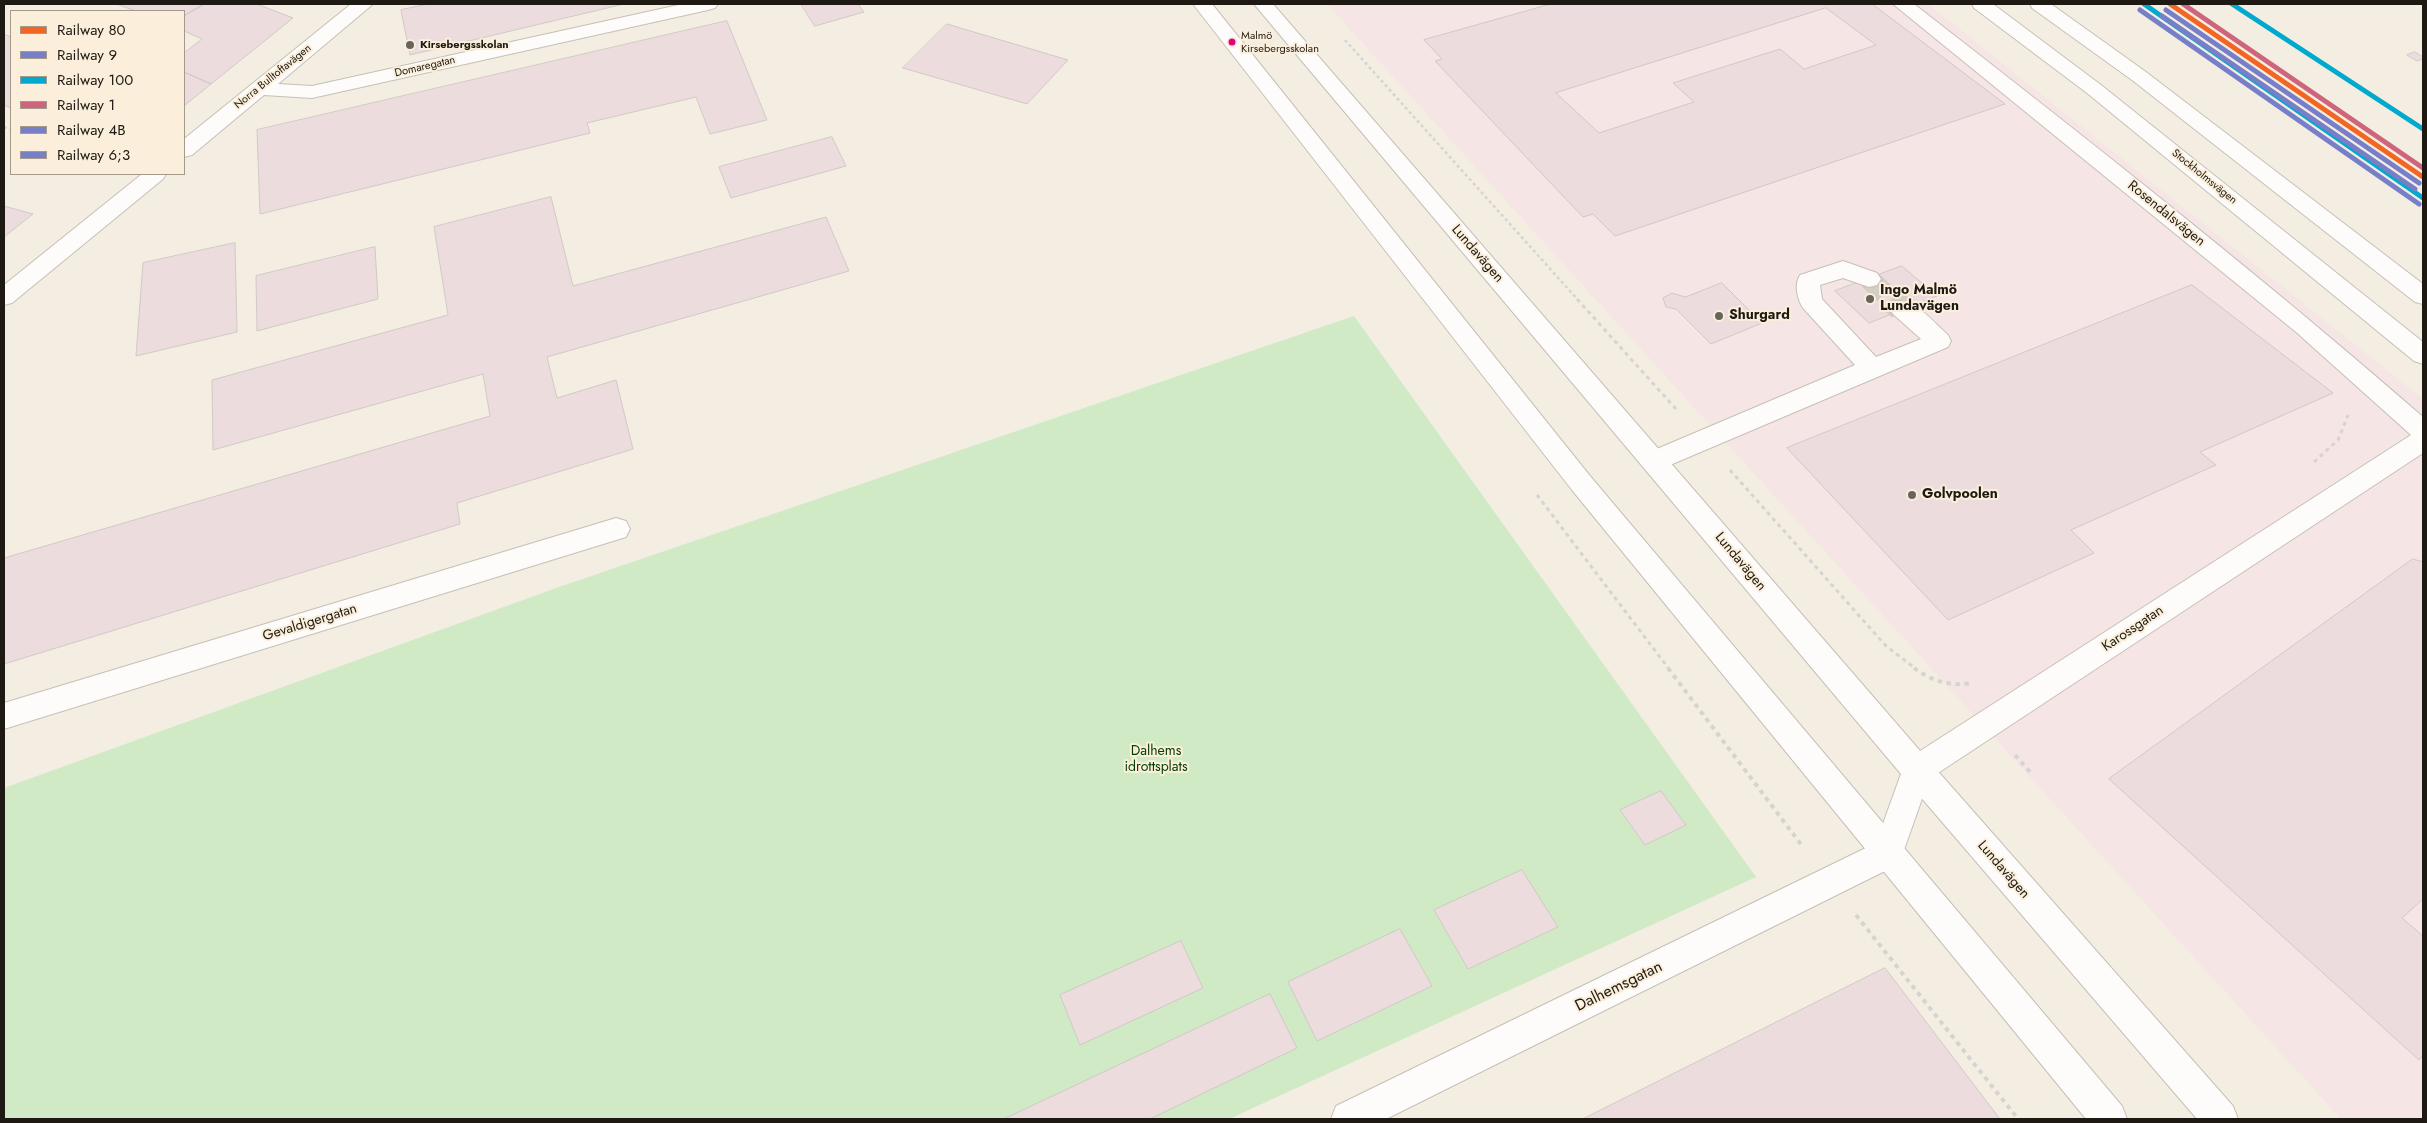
<!DOCTYPE html>
<meta charset="utf-8">
<style>
body{margin:0}
#map{position:relative;width:2427px;height:1123px;overflow:hidden;background:#f4ede2;font-family:Jost,sans-serif}
canvas{display:block}
.frame{position:absolute;inset:0;border:5px solid #1e1a13;pointer-events:none}
.legend{position:absolute;left:10px;top:10px;width:175px;height:165px;box-sizing:border-box;background:#fbefdb;border:1px solid #a39a8b;margin:0;padding:6px 9px;list-style:none;font-size:15px;color:#1e1a13}
.legend li{display:flex;align-items:center;gap:10px;height:25px}
.legend b{width:25px;border:1px solid #a39a8b}
</style>
<div id="map">
<canvas width="2427" height="1123"></canvas>
<div class="frame"></div>
<ul class="legend">
<li><b style="height:6px;background:#f26522"></b>Railway 80</li>
<li><b style="height:6px;background:#767fc8"></b>Railway 9</li>
<li><b style="height:6px;background:#00a9ce"></b>Railway 100</li>
<li><b style="height:6px;background:#cf657c"></b>Railway 1</li>
<li><b style="height:6px;background:#767fc8"></b>Railway 4B</li>
<li><b style="height:6px;background:#767fc8"></b>Railway 6;3</li>
</ul>
</div>
<script>
const ctx = document.querySelector('canvas').getContext('2d');
ctx.lineJoin = 'round';
function fillPath(path, color) { ctx.fillStyle = color; ctx.fill(path, 'evenodd'); }
function strokePath(path, color, width, dash) { ctx.strokeStyle = color; ctx.lineWidth = width; ctx.lineCap = dash ? 'butt' : 'round'; ctx.setLineDash(dash || []); ctx.stroke(path); }
function write(font, color, halo, rows, align = 'center') {
  ctx.font = font + ' Jost,sans-serif'; ctx.lineWidth = 4; ctx.setLineDash([]); ctx.textBaseline = 'middle'; ctx.strokeStyle = halo; ctx.fillStyle = color; for (const [text, x, y, turn = 0] of rows) {
    ctx.save(); ctx.translate(x, y); ctx.rotate((+turn || 0) * Math.PI / 180); ctx.textAlign = isNaN(turn) ? turn : align; if (halo) ctx.strokeText(text, 0, 0); ctx.fillText(text, 0, 0); ctx.restore();
  }
}
fillPath(new Path2D(`
 M1327,4h601l495,395v720h-82z`), '#f6e5e5');
fillPath(new Path2D(`
 M1354,316l402,561 -527,242h-1225v-331l555,-201z`), '#d0eac5');
const building = new Path2D(`
 M117,4h87l-20,12v-5h-48z
 M204,4h53l36,14 -82,66 -27,-12v-19l18,-14 -18,-8v-15z
 M429,4h195l-214,51 -9,-45z
 M801,4h57l6,8 -49,14z
 M1551,4h321l133,100 -390,132 -22,-22 -10,3 -148,-156 7,-2 -18,-19zM1826,8l50,37 -72,24 -24,-20 -107,34 21,19 -95,31 -43,-40z
 M727,21l40,99 -57,14 -14,-37 -109,26 3,10 -330,81 -3,-84z
 M947,24l121,36 -41,44 -124,-36z
 M4,34l7,3v71l-7,-3z
 M2415,52l8,5v2l-6,2 -10,-6z
 M184,72l27,12 -27,22z
 M832,137l14,29 -115,32 -12,-31z
 M551,197l22,89 253,-69 23,54 -302,86 10,41 59,-18 17,69 -176,54 3,21 -456,140v-106l486,-142 -7,-42 -270,76 -1,-70 236,-65 -14,-88z
 M4,206l29,8 -29,23z
 M235,243l2,89 -101,24 7,-93z
 M375,247l3,52 -121,32 -1,-55z
 M1902,266l35,30 -68,27 -34,-32z
 M1722,283l40,40 -51,21 -35,-35 -10,-2 -3,-9 9,-5 13,4z
 M2192,285l141,108 -133,59 16,13 -145,65 23,23 -146,67 -161,-172z
 M2413,559l10,3v337l-21,19 21,18v119l-4,5 -310,-281z
 M1661,791l25,34 -41,20 -25,-35z
 M1522,870l36,57 -90,42 -34,-59z
 M1400,929l32,57 -115,55 -29,-59z
 M1181,941l22,47 -123,57 -20,-50z
 M1885,968l115,151h-417z
 M1270,994l27,54 -147,71h-146z`);
fillPath(building, '#eddcde');
strokePath(building, '#d0c9c5', 1);
strokePath(new Path2D(`
 M1869,279l23,21`), '#d4cdc3', 21, [21, 11]);
strokePath(new Path2D(`
 M1891,299l10,9`), '#d4cdc3', 26, [26, 13]);
const minor = new Path2D(`
 M351,4h22l-95,80 34,2 371,-82h35l-3,4 -7,2 -396,88 -48,-3 -72,60 -8,2v-18z
 M1893,4h21c172,134 344,269 509,413v36l-494,326 -30,85 -513,255h-55l5,-13 540,-263 30,-83 505,-325 -115,-103z
 M142,174h24l-3,5 -151,124 -8,2v-20z
 M1843,261l34,12 4,6 -4,6 -8,2 -26,-9 -23,7 2,14 54,58 45,-18 -28,-25 -4,-6 4,-6c20,-6 40,20 55,33l3,6 -3,6 -285,121 -9,3 -9,-3 -4,-7 4,-7 210,-89 -52,-57c-6,-9 -9,-24 -3,-33z
 M616,518l10,3 4,8 -4,8 -622,192v-26z`);
const major = new Path2D(`
 M1193,4h19l378,472 532,630 5,13h-41l-514,-629z
 M1254,4h19l655,756 305,346 5,13h-41l-291,-339z`);
const highway = new Path2D(`
 M1972,4h21l108,81 322,257v22l-9,-3 -327,-268 -113,-85z
 M2030,4h21l95,68 277,212v20l-8,-2 -283,-222 -100,-72z`);
strokePath(minor, '#c5c0b7', 2);
strokePath(major, '#c5c0b7', 2);
strokePath(highway, '#c5c0b7', 2);
strokePath(new Path2D(`
 M1345,40l233,260
 M4,127l7,3`), '#d6d4d1', 2.5, [3, 3]);
strokePath(new Path2D(`
 M1577,299l99,110
 M2314,462l24,-22 10,-25
 M1730,470l156,176 30,23
 M1537,495l132,174`), '#d6d4d1', 3, [4, 4]);
strokePath(new Path2D(`
 M1668,668l135,179
 M1914,668c16,12 37,19 56,15
 M2015,755l15,17
 M1856,915l162,204`), '#d6d4d1', 4, [4.5, 4.5]);
fillPath(minor, '#fdfcfb');
fillPath(major, '#fdfcfb');
fillPath(highway, '#fdfcfb');
strokePath(new Path2D(`
 M2170,4l253,173`), '#f26522', 5);
strokePath(new Path2D(`
 M2140,10l279,194`), '#767fc8', 5);
strokePath(new Path2D(`
 M2144,4l279,194
 M2232,4l191,125`), '#00a9ce', 5);
strokePath(new Path2D(`
 M2183,4l240,164`), '#cf657c', 5);
strokePath(new Path2D(`
 M2162,16l253,173`), '#767fc8', 5);
strokePath(new Path2D(`
 M2166,10l253,173`), '#767fc8', 5);
for (const [x, y, r, color] of [
 [1232,42,4.5,"#e5007d"],
 [410,45,5,"#69645b"],
 [1870,299,5,"#69645b"],
 [1719,316,5,"#69645b"],
 [1912,495,5,"#69645b"]
]) { const dot = new Path2D(); dot.arc(x, y, r, 0, 2 * Math.PI); ctx.fillStyle = color; ctx.fill(dot); strokePath(dot, '#fbefdb', 2); }
write('11px', '#1e1a13', '#fbefdb', [
 ["Malmö",1241,36],
 ["Kirsebergsskolan",1241,49]
], 'left');
write('bold 11px', '#1e1a13', '#fbefdb', [
 ["Kirsebergsskolan",420,45]
], 'left');
write('11px', '#1e1a13', '#fbefdb', [
 ["Domaregatan",425,67,-13],
 ["Norra Bulltoftavägen",273,77,-39],
 ["Stockholmsvägen",2204,177,39]
]);
write('14px', '#1e1a13', '#fbefdb', [
 ["Rosendalsvägen",2166,214,39],
 ["Lundavägen",1477,254,49],
 ["Lundavägen",1740,562,50],
 ["Gevaldigergatan",310,623,-17],
 ["Karossgatan",2133,629,-34],
 ["Lundavägen",2003,870,49]
]);
write('bold 14px', '#1e1a13', '#fbefdb', [
 ["Ingo Malmö",1880,291],
 ["Lundavägen",1880,307],
 ["Shurgard",1729,316],
 ["Golvpoolen",1922,495]
], 'left');
write('14px', '#004100', '#fbefdb', [
 ["Dalhems",1156,752],
 ["idrottsplats",1156,768]
]);
write('16px', '#1e1a13', '#fbefdb', [
 ["Dalhemsgatan",1619,987,-26]
]);
</script>
